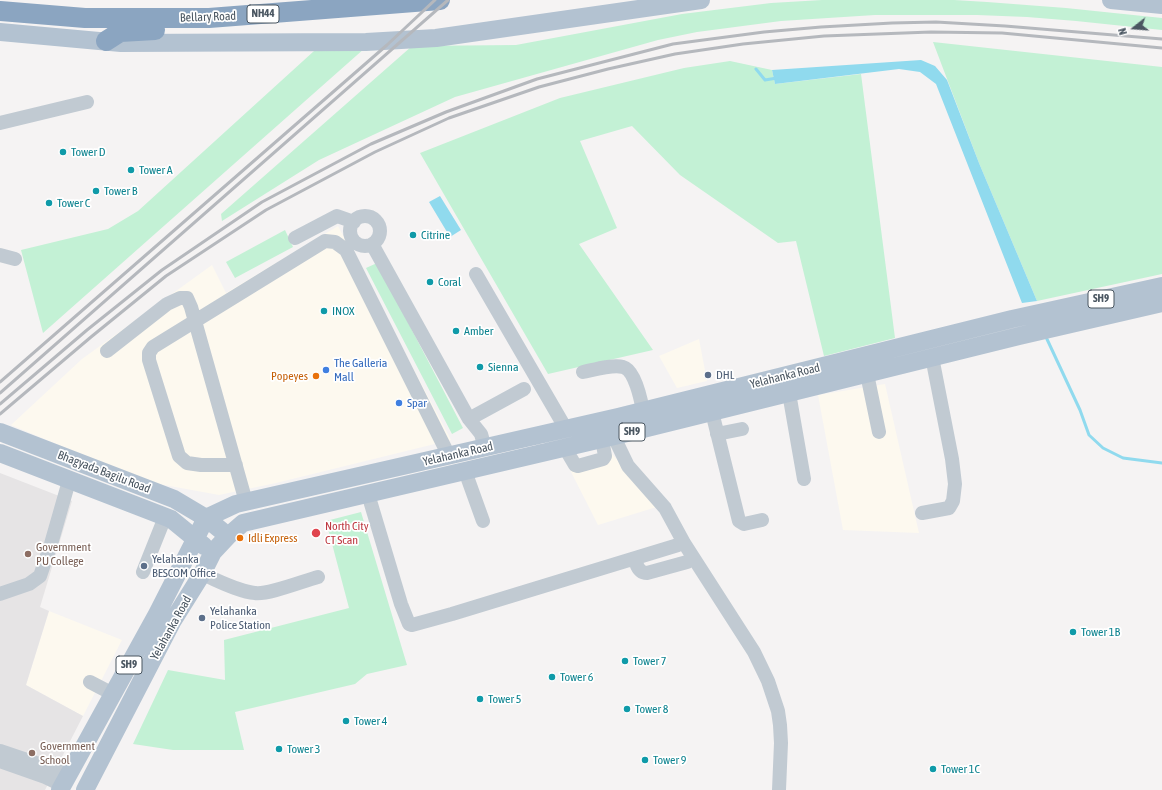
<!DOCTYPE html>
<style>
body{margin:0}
#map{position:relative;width:1162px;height:790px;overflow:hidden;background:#f5f3f3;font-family:"Asap Condensed",sans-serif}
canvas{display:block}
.north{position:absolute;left:1114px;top:8px;width:40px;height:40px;-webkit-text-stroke:3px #fff;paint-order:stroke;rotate:253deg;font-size:11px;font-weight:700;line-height:16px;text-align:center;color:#4a5661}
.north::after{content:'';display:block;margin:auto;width:14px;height:18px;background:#4a5661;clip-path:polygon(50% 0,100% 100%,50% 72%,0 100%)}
</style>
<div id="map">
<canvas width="1162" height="790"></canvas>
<div class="north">N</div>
</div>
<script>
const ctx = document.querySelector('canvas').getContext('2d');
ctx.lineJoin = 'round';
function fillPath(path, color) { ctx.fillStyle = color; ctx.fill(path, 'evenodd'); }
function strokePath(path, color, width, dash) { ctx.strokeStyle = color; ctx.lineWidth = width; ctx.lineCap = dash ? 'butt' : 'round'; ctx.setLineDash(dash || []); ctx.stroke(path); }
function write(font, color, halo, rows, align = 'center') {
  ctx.font = font + ' "Asap Condensed",sans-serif'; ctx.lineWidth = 3.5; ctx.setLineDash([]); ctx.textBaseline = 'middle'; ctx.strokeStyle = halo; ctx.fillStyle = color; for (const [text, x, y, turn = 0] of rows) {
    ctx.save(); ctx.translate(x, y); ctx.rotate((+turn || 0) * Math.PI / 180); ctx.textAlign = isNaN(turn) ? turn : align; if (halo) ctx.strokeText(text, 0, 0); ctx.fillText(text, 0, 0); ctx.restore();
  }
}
fillPath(new Path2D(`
 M338,226l113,214 -175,43 -57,12 -71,-13 -137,-57 71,-66 130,-94 14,28z
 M699,339l8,42 -30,7 -18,-32z
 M885,384l34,149 -76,-3 -25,-135z
 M610,452l50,54 -62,19 -32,-63z
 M49,611l73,29 -39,76 -57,-31z`), '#fdf9ef');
fillPath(new Path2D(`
 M0,473l72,28 -32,106 9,4 -23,74 57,31 -38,74h-45z`), '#e6e4e5');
fillPath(new Path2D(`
 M822,0h132l33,2 79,6 96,10v12l-86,-9 -49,-4 -50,-2h-102l-94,6 -84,11 -39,8 -203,57 -136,63 -97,61 -1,-7 191,-168 104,-1 166,-31 89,-11z
 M933,42l229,25v207l-125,27 -58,-138z
 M365,48l-322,285 -22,-83 87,-21 30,-18 176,-160z
 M730,61l42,9 3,14 86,-10 34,264 -71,18 -28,-115 -18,2 -98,-68 -48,-49 -52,15 37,87 -38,16 74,106 -105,24 -128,-221 140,-55 124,-30z
 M285,230l8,17 -58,31 -9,-16z
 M377,263l86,165 -11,6 -86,-166z
 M361,512l46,153 -40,9 -12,10 -120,28 9,38h-71l-40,-6 35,-74 57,10 -1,-40 125,-32 -23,-87z`), '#c3f1d5');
fillPath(new Path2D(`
 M921,60l14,6 12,14 32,83 58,138 -15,2 -86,-219 -16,-12 -21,-3 -124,15 -3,-14z
 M440,196l21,34 -11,7 -21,-35z`), '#90daee');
strokePath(new Path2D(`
 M756,69l9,11 12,-2
 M1046,337l34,73 9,25 14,13 20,10 39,5`), '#90daee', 3);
strokePath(new Path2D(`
 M0,123l87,-21
 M350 231a15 15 0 1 1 30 0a15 15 0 1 1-30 0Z
 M295,238l42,-22 17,6
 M372,244l97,175 12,15 4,14
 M0,255l15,4
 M476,274l90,155
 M107,351l60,-47 13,-6h7l4,9 55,195
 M583,372c10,-2 30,-8 40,-5 12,3 18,33 20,44
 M867,374l12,58
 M789,393l15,86
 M712,412l27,109 5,3 18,-4
 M469,419l55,-30
 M717,434l25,-5
 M614,437l14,29 37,42 19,35 70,109 14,29 10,30 2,14 1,18 -2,47
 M565,448l10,17 3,1 25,-7 2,-3 -3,-17
 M236,465h-35l-14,-2 -8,-7 -30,-96v-7l4,-6 172,-106 10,1 11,8 103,206
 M465,471l18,50
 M368,494l33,110 8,20 3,1 40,-11 226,-69
 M922,513l27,-5 4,-7 2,-17 -3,-25 -20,-102
 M639,557l-3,6c2,6 5,10 11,10l40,-11
 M143,572l22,-55
 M202,574c15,6 37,18 53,19 13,2 48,-12 63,-16
 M0,594l29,-10 11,-8 11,-32 18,-63
 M90,682l23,12
 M0,751l68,23
 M0,761l45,16 17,8`), '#c1cad2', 14);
strokePath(new Path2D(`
 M1111,0l51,5
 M0,32l121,11 245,-1 70,-4 265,-38
 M0,432l174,67 32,19 22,18
 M0,453l171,66 33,27
 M60,790l97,-176 49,-96 30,-14 382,-87 394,-98 150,-33
 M85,790l87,-168 30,-48 11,-22 15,-16 15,-13 380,-89 396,-98 143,-33`), '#b3c2d1', 18);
strokePath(new Path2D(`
 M0,11l85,7h124l231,-18
 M106,41l14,-9 35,-2`), '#8ba5c1', 20);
strokePath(new Path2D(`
 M0,382l387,-337 48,-45
 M0,393l448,-393
 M0,404l87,-74 75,-60 100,-68 109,-58 75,-32 91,-33 136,-35 91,-12 57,-5 71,-4 44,-1 69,4 157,13
 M0,414l91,-77 75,-61 100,-66 109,-58 74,-34 90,-31 69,-18 67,-15 68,-10 81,-8 107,-4 71,1 160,15`), '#b5b8bd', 3);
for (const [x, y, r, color] of [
 [63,152,4,"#0f9aa8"],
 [131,170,4,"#0f9aa8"],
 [96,191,4,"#0f9aa8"],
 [49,203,4,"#0f9aa8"],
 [413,235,4,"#0f9aa8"],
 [430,282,4,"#0f9aa8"],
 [324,311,4,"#0f9aa8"],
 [456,331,4,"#0f9aa8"],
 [480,367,4,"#0f9aa8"],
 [326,370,4,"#3f7fe0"],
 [708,375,4,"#5c6f8a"],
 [316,376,4,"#e8710a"],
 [399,403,4,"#3f7fe0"],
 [316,533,5,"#e0444e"],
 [240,538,4,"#e8710a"],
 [28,554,4,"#8d6e63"],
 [144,566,4,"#5c6f8a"],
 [202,618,4,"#5c6f8a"],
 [1073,632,4,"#0f9aa8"],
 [625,661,4,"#0f9aa8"],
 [552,677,4,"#0f9aa8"],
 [480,699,4,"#0f9aa8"],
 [627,709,4,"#0f9aa8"],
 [346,721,4,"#0f9aa8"],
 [279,749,4,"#0f9aa8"],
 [32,753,4,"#8d6e63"],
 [645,760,4,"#0f9aa8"],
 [933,769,4,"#0f9aa8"]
]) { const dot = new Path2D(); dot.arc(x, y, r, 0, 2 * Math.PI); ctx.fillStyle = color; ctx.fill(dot); strokePath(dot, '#fff', 1.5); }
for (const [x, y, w] of [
 [263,14,32],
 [1101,299,26],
 [632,432,26],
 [129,665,26]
]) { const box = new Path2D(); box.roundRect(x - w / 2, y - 9, w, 18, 3); ctx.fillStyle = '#fff'; ctx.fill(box); strokePath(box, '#4a5661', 1); }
write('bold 11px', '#4a5661', null, [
 ["NH44",263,14],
 ["SH9",1101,299],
 ["SH9",632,432],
 ["SH9",129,665]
]);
write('12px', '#4a5661', '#fff', [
 ["Bellary Road",208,17,-2],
 ["Yelahanka Road",785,376,-14],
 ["Yelahanka Road",458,454,-13],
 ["Bhagyada Bagilu Road",104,472,21],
 ["Yelahanka Road",171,628,-61]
]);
write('12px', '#0d838f', '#fff', [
 ["Tower D",71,152],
 ["Tower A",139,170],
 ["Tower B",104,191],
 ["Tower C",57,203],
 ["Citrine",421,235],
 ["Coral",438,282],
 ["INOX",332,311],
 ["Amber",464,331],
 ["Sienna",488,367],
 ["Tower 1B",1081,632],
 ["Tower 7",633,661],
 ["Tower 6",560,677],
 ["Tower 5",488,699],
 ["Tower 8",635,709],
 ["Tower 4",354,721],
 ["Tower 3",287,749],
 ["Tower 9",653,760],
 ["Tower 1C",941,769]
], 'left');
write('12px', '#366cbe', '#fff', [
 ["The Galleria",334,363],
 ["Mall",334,377],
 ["Spar",407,403]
], 'left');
write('12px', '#4e5e75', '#fff', [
 ["DHL",716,375],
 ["Yelahanka",152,559],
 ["BESCOM Office",152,573],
 ["Yelahanka",210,611],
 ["Police Station",210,625]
], 'left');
write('12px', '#c56008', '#fff', [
 ["Popeyes",308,376],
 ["Idli Express",248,538,"left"]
], 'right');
write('12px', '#be3a42', '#fff', [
 ["North City",325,526],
 ["CT Scan",325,540]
], 'left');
write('12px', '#785e54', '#fff', [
 ["Government",36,547],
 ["PU College",36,561],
 ["Government",40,746],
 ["School",40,760]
], 'left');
</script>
